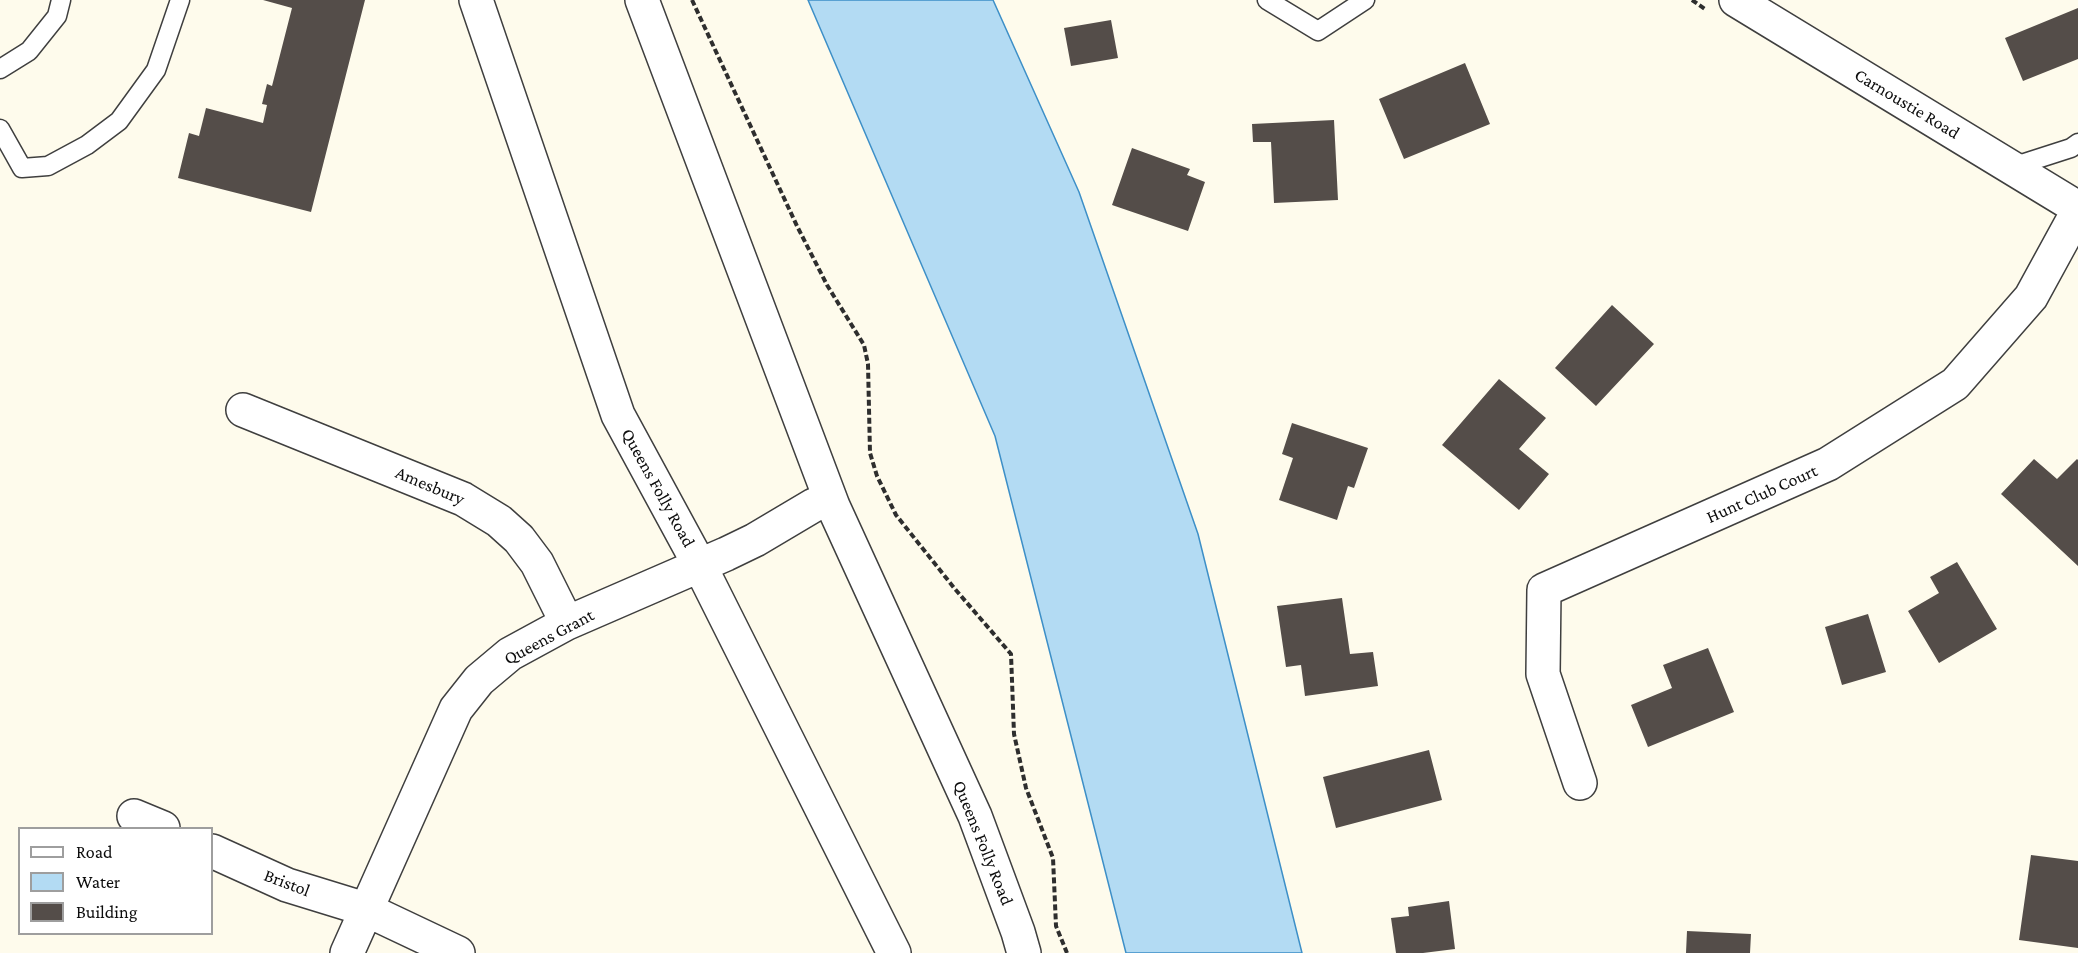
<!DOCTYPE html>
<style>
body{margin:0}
#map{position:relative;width:2078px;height:953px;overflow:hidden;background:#fefbec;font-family:"Crimson Pro",serif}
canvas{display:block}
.legend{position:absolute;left:18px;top:827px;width:195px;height:108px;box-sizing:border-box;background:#fff;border:2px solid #9e9e9e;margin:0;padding:8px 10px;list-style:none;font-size:18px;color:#0c0c0c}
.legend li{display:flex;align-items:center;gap:12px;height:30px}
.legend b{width:30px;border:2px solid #9e9e9e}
</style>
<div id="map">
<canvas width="2078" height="953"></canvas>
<ul class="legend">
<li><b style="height:8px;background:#fff"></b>Road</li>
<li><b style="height:16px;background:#b3dbf3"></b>Water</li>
<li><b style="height:16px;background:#544d49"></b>Building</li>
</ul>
</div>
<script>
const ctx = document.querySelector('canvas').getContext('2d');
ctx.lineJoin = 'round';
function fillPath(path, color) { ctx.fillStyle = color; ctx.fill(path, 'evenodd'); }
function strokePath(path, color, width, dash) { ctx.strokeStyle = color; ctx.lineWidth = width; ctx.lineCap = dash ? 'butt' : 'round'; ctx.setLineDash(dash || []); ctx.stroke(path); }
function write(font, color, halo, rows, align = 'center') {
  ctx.font = font + ' "Crimson Pro",serif'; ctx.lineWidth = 6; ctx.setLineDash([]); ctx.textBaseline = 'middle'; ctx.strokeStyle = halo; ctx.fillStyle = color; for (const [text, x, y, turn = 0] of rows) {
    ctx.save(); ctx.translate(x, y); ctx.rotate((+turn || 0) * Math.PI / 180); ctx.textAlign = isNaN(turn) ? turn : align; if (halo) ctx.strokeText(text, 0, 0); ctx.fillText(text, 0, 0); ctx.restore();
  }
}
const water = new Path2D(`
 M808,0h185l86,192 119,342 104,419h-176l-131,-517z`);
fillPath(water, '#b3dbf3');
strokePath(water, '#3d8fc7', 1.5);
fillPath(new Path2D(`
 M263,0h102l-54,212 -133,-34 11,-45 10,3 7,-28 57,15 4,-18 -5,-1 5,-20 5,2 20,-78z
 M2078,8v51l-55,22 -18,-43z
 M1111,20l7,38 -47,8 -7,-38z
 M1465,63l25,61 -86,35 -25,-60z
 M1334,120l4,80 -64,3 -3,-61h-18l-1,-18z
 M1132,148l58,21 -3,6 18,7 -17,49 -76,-26z
 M1612,305l42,39 -58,62 -41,-38z
 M1499,379l47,39 -27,31 30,25 -30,36 -77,-65z
 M1292,423l76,25 -14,40 -6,-2 -11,34 -58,-20 14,-42 -11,-4z
 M2034,459l23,20 20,-20 1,1v106l-77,-72z
 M1957,562l40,67 -58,34 -31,-52 31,-18 -9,-16z
 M1342,598l8,56 23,-2 5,34 -73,10 -4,-31 -15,2 -9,-61z
 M1868,614l18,58 -44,13 -17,-58z
 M1708,648l26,64 -86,35 -17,-42 41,-17 -9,-23z
 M1429,750l13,50 -106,28 -13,-51z
 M2031,855l47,6v87l-59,-8z
 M1449,901l6,48 -32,4h-27l-5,-35 18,-2 -1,-9z
 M1687,931l64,3 -1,19h-64z`), '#544d49');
const lane = new Path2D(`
 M1267,0l51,31 47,-31
 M0,69l29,-18 28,-35 4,-16
 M0,129l22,39 26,-2 39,-21 32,-24 37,-51 24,-70
 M2012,167l59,-19 7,-5`);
const street = new Path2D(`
 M476,0l142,415 82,151 194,387
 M642,0l191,506 142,310 43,116 6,21
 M1736,0l342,208
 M243,410l220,89 36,22 20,18 18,24 30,60
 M1580,783l-37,-109 1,-84 284,-126 127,-80 76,-87 47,-86
 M134,816l29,12
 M212,851l75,34 78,24 93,44
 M347,953l109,-244 23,-29 31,-26 57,-31 159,-69 29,-14 59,-35 16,-7`);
strokePath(lane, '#3f3f3f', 21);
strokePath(street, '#3f3f3f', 36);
strokePath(new Path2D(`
 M692,0l105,226 30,59 37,60 4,19 2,89 7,23 19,39 59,74 56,65 3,80 12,54 27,70 3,68 11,27
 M1692,0l13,9`), '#2e2e2e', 4, [6, 3]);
strokePath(lane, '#fff', 18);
strokePath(street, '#fff', 33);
write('18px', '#0c0c0c', '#fff', [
 ["Carnoustie Road",1907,104,31],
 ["Amesbury",430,486,23],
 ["Queens Folly Road",658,488,61],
 ["Hunt Club Court",1762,494,-24],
 ["Queens Grant",549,637,-28],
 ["Queens Folly Road",983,843,68],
 ["Bristol",287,883,21]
]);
</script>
